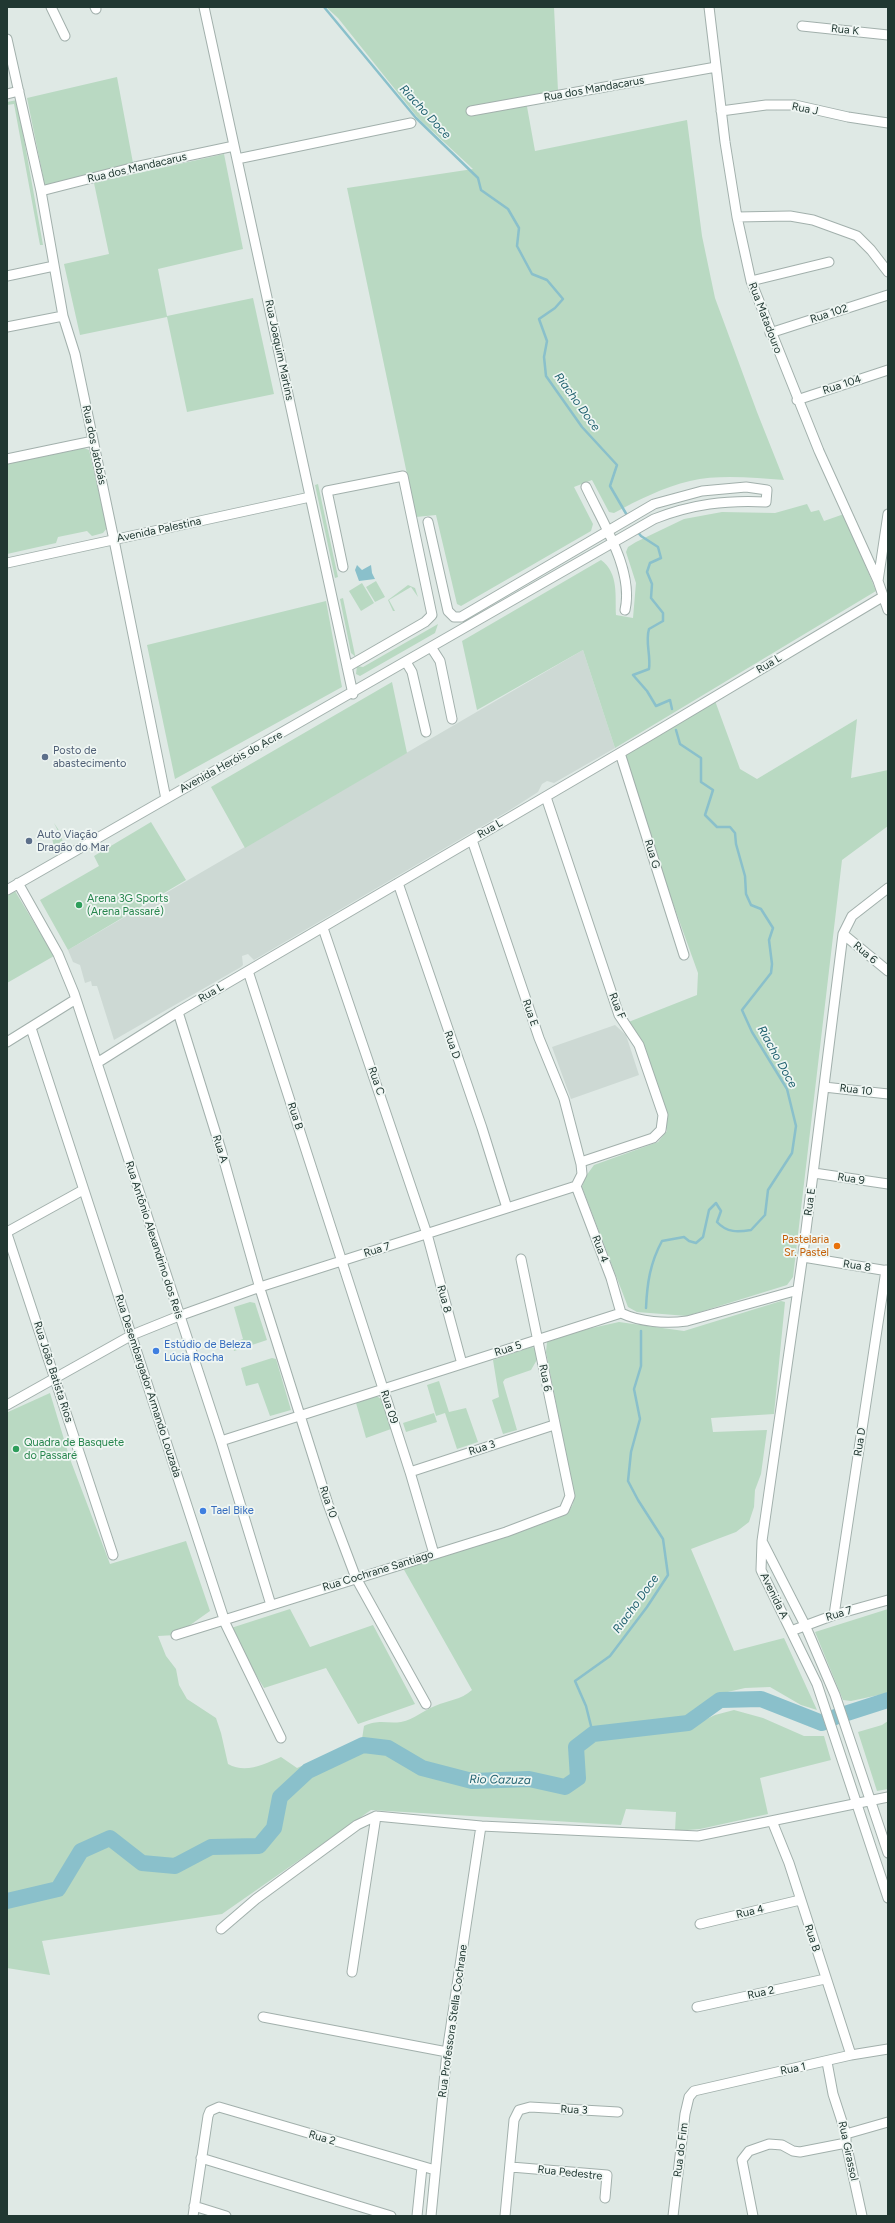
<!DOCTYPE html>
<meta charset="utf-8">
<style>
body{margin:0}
#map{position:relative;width:895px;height:2223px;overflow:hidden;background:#dfe9e5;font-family:Figtree,sans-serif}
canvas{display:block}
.frame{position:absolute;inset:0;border:8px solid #213832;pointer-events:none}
</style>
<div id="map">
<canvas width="895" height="2223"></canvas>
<div class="frame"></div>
</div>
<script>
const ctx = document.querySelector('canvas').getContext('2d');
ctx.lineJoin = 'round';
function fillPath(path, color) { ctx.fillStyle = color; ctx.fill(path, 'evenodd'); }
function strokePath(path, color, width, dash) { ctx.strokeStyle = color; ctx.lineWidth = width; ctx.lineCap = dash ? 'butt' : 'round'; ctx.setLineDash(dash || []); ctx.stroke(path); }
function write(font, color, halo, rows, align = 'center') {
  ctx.font = font + ' Figtree,sans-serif'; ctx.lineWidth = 3.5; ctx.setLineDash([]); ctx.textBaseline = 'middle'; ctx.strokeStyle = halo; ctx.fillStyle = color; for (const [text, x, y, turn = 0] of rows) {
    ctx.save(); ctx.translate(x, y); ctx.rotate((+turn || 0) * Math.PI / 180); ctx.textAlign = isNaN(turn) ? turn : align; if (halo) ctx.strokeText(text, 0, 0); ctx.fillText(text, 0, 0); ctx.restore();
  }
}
fillPath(new Path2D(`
 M583,650l32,98 -61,35 -7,-2 -5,3 -4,8 -28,18 -256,150 -6,-6 -6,2 1,9 -2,2 -127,73 -17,-54h-5l-1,-5 -6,2 -5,-18 -7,-3 -5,-12z
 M615,1025l11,10 13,40 -68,24 -19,-52z`), '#cdd9d4');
fillPath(new Path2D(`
 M326,7h228l4,84 -32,10 9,50 152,-31 15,116 13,62 42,114 27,68c-30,-2 -64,-6 -94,1 -26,6 -52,19 -76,32l-5,-1 -17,-32 -18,7 19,37 -2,7 -130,75 -4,-2 -21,-89 -20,2 -69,-329 126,-19 -55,-51 -80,-100z
 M117,77l16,86 -88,23 -18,-88z
 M17,100l26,145h-3l-26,-141 -7,1v-3z
 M224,154l19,95 -85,20 9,47 86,-18 21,96 -87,18 -20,-95 -87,18 -16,-71 45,-10 -15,-71z
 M84,448l5,2 18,78 -4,5 -11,3 -5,-5 -29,6 -2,6 -49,11v-90z
 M318,484l20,93 -3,1 -20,-93z
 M807,504l4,8 8,-2 5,11 20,-7 32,77 -261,157 -32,-98 -106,60 -15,-69 139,-81c18,13 14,36 15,55l17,3 3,-35 -10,-31 2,-5 8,-5 48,-23 38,-7 53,1z
 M376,581l9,16 -10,5 -9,-15z
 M362,583l12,20 -13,8 -12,-20z
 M408,585l7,3 3,9 -7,-10 -22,13 6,11h-2l-5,-11z
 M343,598l12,57 1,2 -5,-4 -11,-54z
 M326,601l16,86 -167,92 -28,-134z
 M438,624l-3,9 -75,43 -4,-2 1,-8 6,1z
 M392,682l15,71 -162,95 -34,-61z
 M714,698l26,71 17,10 100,-60 -6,59 37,-8v56l-46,34 -49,417 -6,8 -100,31 -50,-4 -9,-5 -46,-120 4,-11 8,-11 64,-23 9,-11 -28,-88 -13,-20 71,-28 1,-22 -78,-217z
 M151,822l35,58 -118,70 -28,-50 59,-34 -5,-10z
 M54,823l6,9 4,14 -9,5 -3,-13 7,-5z
 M15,891l39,65 -47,27v-87z
 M781,1301l4,1 -11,112 -63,4 2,14 54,-2 -6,44 -6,16 -1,17 -5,15 -13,10 -45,17 43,102 50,-13 33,72 -16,-5 -31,-18 -25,1 -26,6 -26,16 -1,16 23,-11 19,-5 29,8 41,18h20l7,24 -71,18 8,36 -68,15 -25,2 1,-19 -50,-3 -5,16 -250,-15 -149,104 -180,27 8,34 -43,-7 1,-556 42,-19 20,66 40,105 76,-23 24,70 -34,24 -18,1 8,20 10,13 3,16 8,14 29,19 5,15 7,31c18,10 36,0 53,-7l16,11 65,-29 2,-13c15,-7 23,-2 37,-4 14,-3 21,-11 34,-16 13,-6 26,-6 37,-16l-69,-122 106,-32 49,-18 9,-4 6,-10 1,-9 -28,-143 1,-10 36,-12 36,-8 65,9z
 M250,1302l5,1 12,37 -33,11 -2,-8 11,-4 -9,-32z
 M531,1347l5,1 2,10 -7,12 -26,9 -2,3 14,48 -14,4 -11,-34 7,-3 -6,-37z
 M272,1358l4,1 15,51 -21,6 -12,-33 -12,3 -5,-18z
 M439,1381l10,31 17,-4 12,34 -21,7 -12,-36 -9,3 -9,-31z
 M375,1396c12,2 13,23 16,33l-25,9 -10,-35z
 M434,1413l3,9 -31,10 -3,-9z
 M290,1609l20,38 63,-22 42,79 -57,20 -32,-56 -62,20 -36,-59z
 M888,1609v84l-37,8 -8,-1 -28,-68z
 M888,1721v68l-11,2 -19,-59 24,-7z`), '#b9d9c2');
fillPath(new Path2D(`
 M357,565l5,5 9,-5 1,8 3,6 -16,2 -4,-11z`), '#8ac0cb');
strokePath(new Path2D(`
 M324,7l92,111 62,60 3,12 27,19 11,19 -2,18 15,28 15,6 16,19 -8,9 -16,11 8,22 -3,16 2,19 36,51 35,38 -7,21 18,31
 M637,531l4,5 17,11 3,11 -11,5 -3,9 5,12 -1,14 12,15v8l-14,8c-4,13 2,26 0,40l-16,6 14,16 9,15 14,-6 2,9
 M646,1308c1,-24 4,-45 16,-67l22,-4 5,4 7,2 7,-6 6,-27 7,-7 5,8 -4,11c10,11 21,10 34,8l14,-15 3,-25 24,-37 4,-27 -9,-37 -35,-57 -10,-22 29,-37 1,-9 -3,-24 4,-12 -12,-19 -10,-4 -5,-11 -1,-18 -9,-32 -1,-11 -5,-6h-13l-12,-12 8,-25 -12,-8v-24l-21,-14 -4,-14
 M593,1734l-7,-28 -11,-25 35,-25 37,-49 21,-32 -5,-36 -25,-39 -10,-19 3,-29 9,-33 -6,-30 7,-23v-35`), '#8ac0cb', 2.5);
strokePath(new Path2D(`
 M7,1901l51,-12 23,-38 29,-13 32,25 33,3 36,-19 48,-1 15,-18 6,-31 28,-26 55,-26 25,3 34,20 50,13 57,-2 36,8 13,-9 -2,-31 17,-13 95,-11 32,-23 41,-1 61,24 13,-6 53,-17`), '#8ac0cb', 16);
const street = new Path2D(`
 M51,7l14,29
 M95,7l1,2
 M204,7l149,687
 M709,7l16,135 12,75 14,64 68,170 59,130 10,29
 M802,26l86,9
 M7,39l34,152 22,125 12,38 39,186 52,259
 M7,94l12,-3
 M471,111l245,-44
 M721,111l45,-6h29l53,12 40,6
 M237,159l174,-36
 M41,191l94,-24 99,-21
 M737,217l53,-1 23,4 44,16 14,14 17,22
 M7,276l47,-10
 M751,281l78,-19
 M7,327l56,-11
 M770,333l118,-38
 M797,400l91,-30
 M7,459l86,-18
 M586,487c17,36 48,84 39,123
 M7,563l303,-66
 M343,567l-16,-76 76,-15 29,139 -7,7 -78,45
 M878,581l10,-67
 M431,647l9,14 12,58
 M406,662l6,10 14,60
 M620,753l64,202
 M546,797l73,218 20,30 24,70 -2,15 -8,8 -72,24
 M472,840l67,198 25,61 17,65 1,10 -6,12
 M18,883l40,71 16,39 147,448 50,164
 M398,883l84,245 25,80
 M888,888l-36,28 -9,18 -40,320 -41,287 -1,29 56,114 71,214
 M7,890l647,-371c38,-15 72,-19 112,-17l1,-12 -21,-3 -44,4 -48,13 -193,113h-7l-6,-6 -20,-89
 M323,928l104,306 35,130
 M843,934l45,37
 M248,971l162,501 24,82
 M178,1012l43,138 40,142 67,212 28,74 70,126
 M31,1028l195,597 55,113
 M7,1042l69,-43
 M97,1063l81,-51 471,-276 235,-140
 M824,1087l64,7
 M814,1173l74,11
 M576,1186l35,92 10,35
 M7,1232l76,-42
 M7,1234l106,321
 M803,1257l85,14
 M7,1405l125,-70 47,-19 81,-29 316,-101
 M221,1441l400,-128c19,9 45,11 66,8l111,-31
 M410,1472l144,-47
 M762,1541l43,84 30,70 53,158
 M834,1615l52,-345
 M791,1631l43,-16 54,-15
 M176,1635l330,-103 58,-22 6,-14 -49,-237
 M772,1821l17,42 62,192
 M700,1924l100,-24
 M221,1929l35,-30 101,-74 19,-9 105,10 217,10 190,-39
 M352,1972l24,-156
 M697,2007l128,-28
 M263,2017l184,35
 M827,2062l6,32 13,40v9l16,73
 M846,2134l42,-12
 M201,2158l190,58
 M511,2167l96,8 -2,23
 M194,2206l32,10
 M193,2216l15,-100 2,-5 9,-4 216,63
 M417,2216l5,-49
 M431,2216l16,-164 34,-226
 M505,2216l9,-96 5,-10 11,-3 88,5
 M673,2216l12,-102 4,-17 5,-6 157,-36 37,-6
 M753,2216l-11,-56 7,-9 20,-7 13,1 11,6 7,1 46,-9`);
strokePath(street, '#a2b0ac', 11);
strokePath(street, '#fff', 9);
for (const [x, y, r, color] of [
 [45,757,4,"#5c6f8a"],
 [29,841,4,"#5c6f8a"],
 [79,905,4,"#2e9e5b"],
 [837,1246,4,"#e8710a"],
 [156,1351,4,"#3f7fe0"],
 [16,1449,4,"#2e9e5b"],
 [203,1511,4,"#3f7fe0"]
]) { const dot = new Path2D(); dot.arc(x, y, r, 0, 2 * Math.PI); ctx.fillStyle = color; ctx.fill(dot); strokePath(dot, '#eff6f3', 1.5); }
write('11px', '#213832', '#eff6f3', [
 ["Rua K",845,30,6],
 ["Rua dos Mandacarus",594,89,-10],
 ["Rua J",805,109,11],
 ["Rua dos Mandacarus",137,168,-13],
 ["Rua 102",829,314,-18],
 ["Rua Matadouro",765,318,69],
 ["Rua Joaquim Martins",279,350,78],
 ["Rua 104",842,385,-18],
 ["Rua dos Jatobás",94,445,78],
 ["Avenida Palestina",159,530,-12],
 ["Rua L",769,664,-31],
 ["Avenida Heróis do Acre",231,762,-29],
 ["Rua L",490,829,-30],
 ["Rua G",652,854,73],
 ["Rua 6",865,953,40],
 ["Rua L",211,993,-30],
 ["Rua F",617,1006,68],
 ["Rua E",530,1013,71],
 ["Rua D",452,1045,71],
 ["Rua C",376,1081,71],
 ["Rua 10",856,1090,7],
 ["Rua B",295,1116,72],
 ["Rua A",220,1149,73],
 ["Rua 9",851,1179,9],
 ["Rua E",810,1202,-82],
 ["Rua Antônio Alexandrino dos Reis",154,1240,72],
 ["Rua 4",600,1249,69],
 ["Rua 7",377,1250,-17],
 ["Rua 8",857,1266,9],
 ["Rua 8",444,1299,75],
 ["Rua 5",508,1349,-18],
 ["Rua João Batista Rios",53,1372,72],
 ["Rua 6",545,1378,79],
 ["Rua Desembargador Armando Louzada",148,1386,72],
 ["Rua 09",389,1407,72],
 ["Rua D",860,1442,-81],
 ["Rua 3",482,1448,-18],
 ["Rua 10",328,1502,71],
 ["Rua Cochrane Santiago",378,1571,-17],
 ["Avenida A",774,1596,64],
 ["Rua 7",839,1614,-17],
 ["Rua 4",750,1912,-13],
 ["Rua B",812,1938,72],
 ["Rua 2",761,1993,-12],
 ["Rua Professora Stella Cochrane",453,2021,-82],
 ["Rua 1",793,2069,-11],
 ["Rua 3",574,2110,3],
 ["Rua 2",322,2138,16],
 ["Rua do Fim",681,2150,-83],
 ["Rua Girassol",848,2151,78],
 ["Rua Pedestre",570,2173,6]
]);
write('11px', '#4e5e75', '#eff6f3', [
 ["Posto de",53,751],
 ["abastecimento",53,764],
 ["Auto Viação",37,835],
 ["Dragão do Mar",37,848]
], 'left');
write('11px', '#27864d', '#eff6f3', [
 ["Arena 3G Sports",87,899],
 ["(Arena Passaré)",87,912],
 ["Quadra de Basquete",24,1443],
 ["do Passaré",24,1456]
], 'left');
write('11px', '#c56008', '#eff6f3', [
 ["Pastelaria",829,1240],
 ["Sr. Pastel",829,1253]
], 'right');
write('11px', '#366cbe', '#eff6f3', [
 ["Estúdio de Beleza",164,1345],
 ["Lúcia Rocha",164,1358],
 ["Tael Bike",211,1511]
], 'left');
write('italic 12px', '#20616f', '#eff6f3', [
 ["Riacho Doce",425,112,47],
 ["Riacho Doce",577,402,54],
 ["Riacho Doce",777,1057,61],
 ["Riacho Doce",636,1604,-54],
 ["Rio Cazuza",500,1780,1]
]);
</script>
